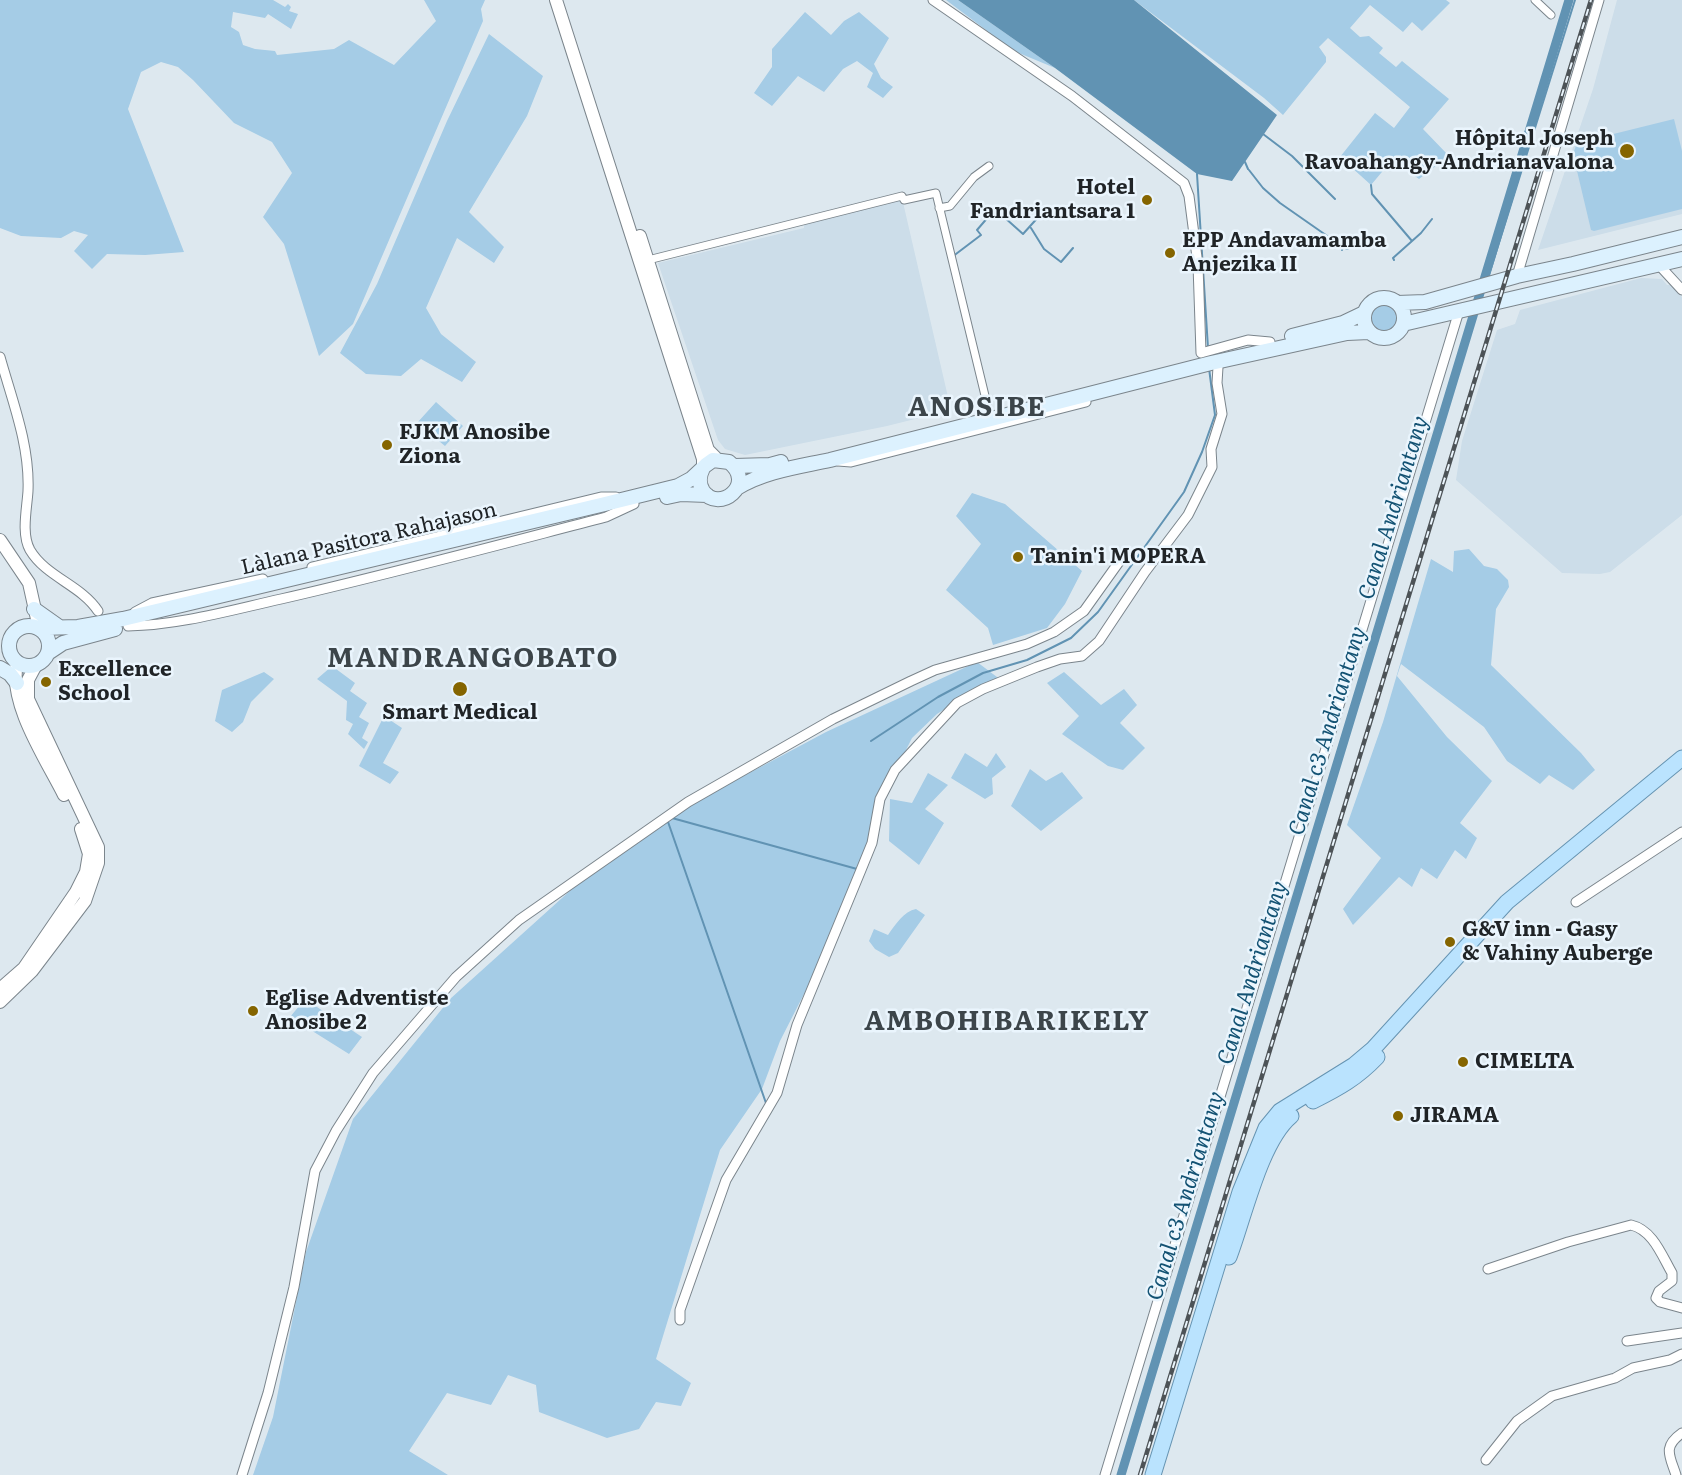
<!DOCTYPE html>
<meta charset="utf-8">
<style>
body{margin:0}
canvas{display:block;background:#dde8ef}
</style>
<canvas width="1682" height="1475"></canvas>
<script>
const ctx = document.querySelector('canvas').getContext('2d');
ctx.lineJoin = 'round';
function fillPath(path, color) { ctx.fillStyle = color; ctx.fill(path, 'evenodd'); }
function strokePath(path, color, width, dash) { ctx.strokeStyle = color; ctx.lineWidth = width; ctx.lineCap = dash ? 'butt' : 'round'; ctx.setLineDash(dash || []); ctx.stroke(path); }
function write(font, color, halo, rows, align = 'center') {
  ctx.font = font + ' Literata,serif'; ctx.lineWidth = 5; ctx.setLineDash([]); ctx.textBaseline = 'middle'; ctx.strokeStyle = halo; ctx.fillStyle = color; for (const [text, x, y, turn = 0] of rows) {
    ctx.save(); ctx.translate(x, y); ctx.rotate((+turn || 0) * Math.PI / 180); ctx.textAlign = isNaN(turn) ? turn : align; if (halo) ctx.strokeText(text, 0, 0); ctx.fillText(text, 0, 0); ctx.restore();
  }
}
fillPath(new Path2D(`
 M1617,0h65v214l-144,36 55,-161z
 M902,198l49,212 -64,16 -142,29 -20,-6 -7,-9 -60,-177 146,-35v-7z
 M1641,278l21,1 5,6h4l11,12v218l-72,57 -10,2 -38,-1 -106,-93 6,-39 35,-111 18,-6 5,-14z`), '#ccdde9');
fillPath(new Path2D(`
 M0,0h273l12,7 3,-3 3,3 -2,4 9,3 -7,15 -23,-15 -3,4 -32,-6 -2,15 8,5 4,13 12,4 20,2 2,4 57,-6 15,-9 45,25 42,-44 -12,-21h61l-4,9 2,12 -130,303 -34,32 -35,-112 -21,-27 29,-44 -20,-31 -38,-19 -41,-43 -15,-13 -17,-5 -20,10 -13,37 56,143 -39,3 -38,-1 -15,15 -18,-18 14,-16 -14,-4 -13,7 -40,-2 -21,-8z
 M946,0h12l97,68 -41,-17z
 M1134,0h312l4,3 -28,28 -10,-9 -9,10 -33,-27 -20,23 10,9 9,-1 14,12 -4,5 17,14 6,-6 47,38 -26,30 26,27 -30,23 -27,-19 -21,25 -31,-28 35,-44 19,15 16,-21 -82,-69 -9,9 7,10v5l-43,53 -19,-17z
 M805,12l26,23 13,-14 15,-9 30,26 -15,26 7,14 12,9 -10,11 -16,-11 6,-14 -16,-12 -14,8 -19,23 -26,-16 -26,30 -18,-13 18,-26v-18z
 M489,34l54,42 -16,40 -58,96 35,35 -10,16 -37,-25 -31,70 15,26 35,28 -14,20 -41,-23 -20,17 -35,-2 -26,-21 37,-69 70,-163z
 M1674,119l8,32v58l-88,22 -3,-1 -18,-76 4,-11z
 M1371 318a13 13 0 1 1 26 0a13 13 0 1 1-26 0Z
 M436,402l27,24 -18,20 -28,-23z
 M972,493l33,11 77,67 -17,33 -18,24 -54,17 -5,-17 -42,-38 35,-46 -25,-28z
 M1469,549l15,17 13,3 11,11 1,7 -13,22 -5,56 90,88 14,17 -22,20 -24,-15 -9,9 -33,-23 -23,-34 -83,-63 -4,12 50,61 45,44 -32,42 17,15 -11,21 -11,-9 -18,29 -16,-11 -9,19 -13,-10 -46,48 -10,-16 38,-51 -34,-33 36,-103 48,-163 22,13 1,-21z
 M977,662l24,18 -27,10 -37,24 -25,24 -34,68 -25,92 -73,143 -18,48 -42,61 -64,209 35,24 -10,23 -25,-4 -17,27 -32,9 -68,-26 -3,-27 -28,-10 -17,30 -44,-12 -38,58 39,24h-195l20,-58 33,-165 47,-133 97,-120 132,-119 85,-63 159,-85z
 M332,666l23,17 -5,8 17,12 -8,14 10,6 -7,15 6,4 -4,7 -16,-15 5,-10 -7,-4 1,-19 -30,-22z
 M264,672l10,7 -23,23 -8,20 -11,10 -17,-11 7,-31z
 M1064,672l37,33 23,-16 13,16 -17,18 25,25 -22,22 -15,-4 -46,-32 17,-18 -32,-33z
 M384,716l18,12 -19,35 16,9 -9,12 -31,-18z
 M965,753l22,14 9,-14 10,14 -14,11 1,16 -8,5 -34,-21z
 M1030,769l16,12 16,-9 21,26 -42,33 -30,-25z
 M928,773l20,12 -23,24 19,14 -25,42 -30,-24 1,-42 22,4z
 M916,909l9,6 -27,38 -9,4 -14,-8 -6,-8 5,-12 14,6c7,-10 16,-24 28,-26z
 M305,999l57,38 -13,17 -59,-37z`), '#a5cce6');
fillPath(new Path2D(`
 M958,0h176l143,115 -45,66 -35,-7 -142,-106z`), '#6193b3');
strokePath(new Path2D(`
 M1263,134l29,22 43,43
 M1245,162l3,7
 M1249,170l14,18 17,15 63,44
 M1197,174l11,174
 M1371,185l1,9 40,47
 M1031,228l13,21 17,13 12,-14
 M1342,250l1,-3 4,2 4,-2 5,-7
 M952,257l29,-22 -4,-5 18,-21 28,25 18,-20
 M1394,260l-1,-2 28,-25 11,-14
 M1488,278l87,-278
 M871,741l67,-44 45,-24 44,-13 44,-22 27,-26 86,-120 18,-40 13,-37 -6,-47
 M672,818l185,51
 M667,819l100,287
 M1122,1475l355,-1163`), '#6193b3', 2);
strokePath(new Path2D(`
 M1121,1475l448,-1475`), '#6193b3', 9);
const pedestrian = new Path2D(`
 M1535,0l16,15
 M939,208l11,-2 24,-29 15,-11
 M648,260l254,-64 2,4 32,-7 52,215`);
const minor = new Path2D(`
 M933,0l139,96 112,87 5,13 9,69 3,88 47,-13 22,2
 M1659,265l23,25
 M1517,276l82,-276
 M0,357c12,43 30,88 28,134 -1,17 -7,43 2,59 16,27 51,35 68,61
 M838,461l13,1 235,-60
 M312,567l289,-70h15
 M135,612l17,-9 111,-24
 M128,626c52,-1 103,-16 153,-27 109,-25 217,-54 325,-82l28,-13
 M1576,902l106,-70
 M1488,1269l80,-27 63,-17c22,5 31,31 41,48v8l-13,10 -3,7 4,4 22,6
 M680,1320v-10l46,-130 51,-87 20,-68 64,-155 11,-27 8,-44 15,-29 62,-67 26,-14 54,-22 23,-8 22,-3 17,-15 46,-69 43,-57 24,-48 -1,-18 11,-35 -5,-31 1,-16
 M1627,1341l55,-8
 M1486,1460l31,-39 35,-25 63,-18 18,-10 37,-8 12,-6
 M242,1475l26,-82 26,-106 21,-116 21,-40 37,-58 83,-96 63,-57 169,-118 145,-83 78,-38 24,-11 92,-26 27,-12 30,-21 40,-56
 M1105,1475l354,-1164
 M1676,1475c-6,-19 -14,-28 6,-42`);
const tertiary = new Path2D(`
 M556,0l147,459v9
 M640,236l68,214 7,7
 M0,540l29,43 10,45
 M17,663c-9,40 29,96 47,132
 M0,989l24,-21 52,-76 10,-20 3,-18 -8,-25
 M0,1002l32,-31 53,-70 13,-38v-16l-70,-148v-19l8,-15`);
const secondary = new Path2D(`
 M1364 318a20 20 0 1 1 40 0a20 20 0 1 1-40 0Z
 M1397,303l28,-1 92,-26 56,-12 109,-27
 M1403,324l279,-65
 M1292,336l51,-13 21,-10
 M734,466l36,-1 11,-3
 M737,488c28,-17 61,-21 93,-28l381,-97 136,-30 22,-1
 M667,497l14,-3 26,1
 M34,609l24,17
 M9 646a20 20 0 1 1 40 0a20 20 0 1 1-40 0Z
 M39,628l39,-1 45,-8 482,-115 73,-18 13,-7 15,-14 7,-5 16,2c28,22 -10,52 -26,29 -5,-8 -4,-15 0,-23
 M48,653l15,-10 52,-14
 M0,668l10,6 7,9`);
const primary = new Path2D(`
 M1313,1101c26,-13 44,-23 64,-44
 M1229,1257c15,-39 31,-115 62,-141
 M1153,1475l87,-283 26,-64 14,-17 74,-46 19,-16 134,-147 175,-144`);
strokePath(pedestrian, '#7b858c', 9);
strokePath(minor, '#7b858c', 11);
strokePath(tertiary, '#7b858c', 14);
strokePath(secondary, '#7b858c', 16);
strokePath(primary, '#6694b2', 17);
strokePath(pedestrian, '#fff', 7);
strokePath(minor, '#fff', 9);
strokePath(tertiary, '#fff', 12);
strokePath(secondary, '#dcf1fe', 14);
strokePath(primary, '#bae3fe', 15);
const rail = new Path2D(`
 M1140,1475l451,-1475`);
strokePath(rail, '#4d5357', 4.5);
strokePath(rail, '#eaf5fd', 2, [7]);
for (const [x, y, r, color] of [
 [1627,151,8,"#856500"],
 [1147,200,6,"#856500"],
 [1170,253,6,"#856500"],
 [387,445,6,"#856500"],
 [1018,557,6,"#856500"],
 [46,682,6,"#856500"],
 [460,689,8,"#856500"],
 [1450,942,6,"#856500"],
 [253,1011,6,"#856500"],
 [1463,1062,6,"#856500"],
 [1398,1116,6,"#856500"]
]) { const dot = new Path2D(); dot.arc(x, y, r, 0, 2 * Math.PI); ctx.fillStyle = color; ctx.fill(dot); strokePath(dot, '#eaf5fd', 2); }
write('bold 21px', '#202427', '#eaf5fd', [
 ["Hôpital Joseph",1614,139,"right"],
 ["Ravoahangy-Andrianavalona",1614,163,"right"],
 ["Hotel",1135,188,"right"],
 ["Fandriantsara 1",1135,212,"right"],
 ["EPP Andavamamba",1182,241],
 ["Anjezika II",1182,265],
 ["FJKM Anosibe",399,433],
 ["Ziona",399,457],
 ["Tanin'i MOPERA",1030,557],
 ["Excellence",58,670],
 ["School",58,694],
 ["Smart Medical",460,713,"center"],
 ["G&V inn - Gasy",1462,930],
 ["& Vahiny Auberge",1462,954],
 ["Eglise Adventiste",265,999],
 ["Anosibe 2",265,1023],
 ["CIMELTA",1475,1062],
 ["JIRAMA",1410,1116]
], 'left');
write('21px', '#202427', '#eaf5fd', [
 ["Làlana Pasitora Rahajason",369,539,-13]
]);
write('italic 22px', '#135273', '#eaf5fd', [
 ["Canal Andriantany",1394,508,-73],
 ["Canal c3 Andriantany",1328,731,-73],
 ["Canal Andriantany",1253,973,-73],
 ["Canal c3 Andriantany",1186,1196,-73]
]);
ctx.letterSpacing = '1.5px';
write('bold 27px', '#3c454a', '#eaf5fd', [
 ["ANOSIBE",977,408],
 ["MANDRANGOBATO",473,659],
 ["AMBOHIBARIKELY",1007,1022]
]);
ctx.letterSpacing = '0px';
</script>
